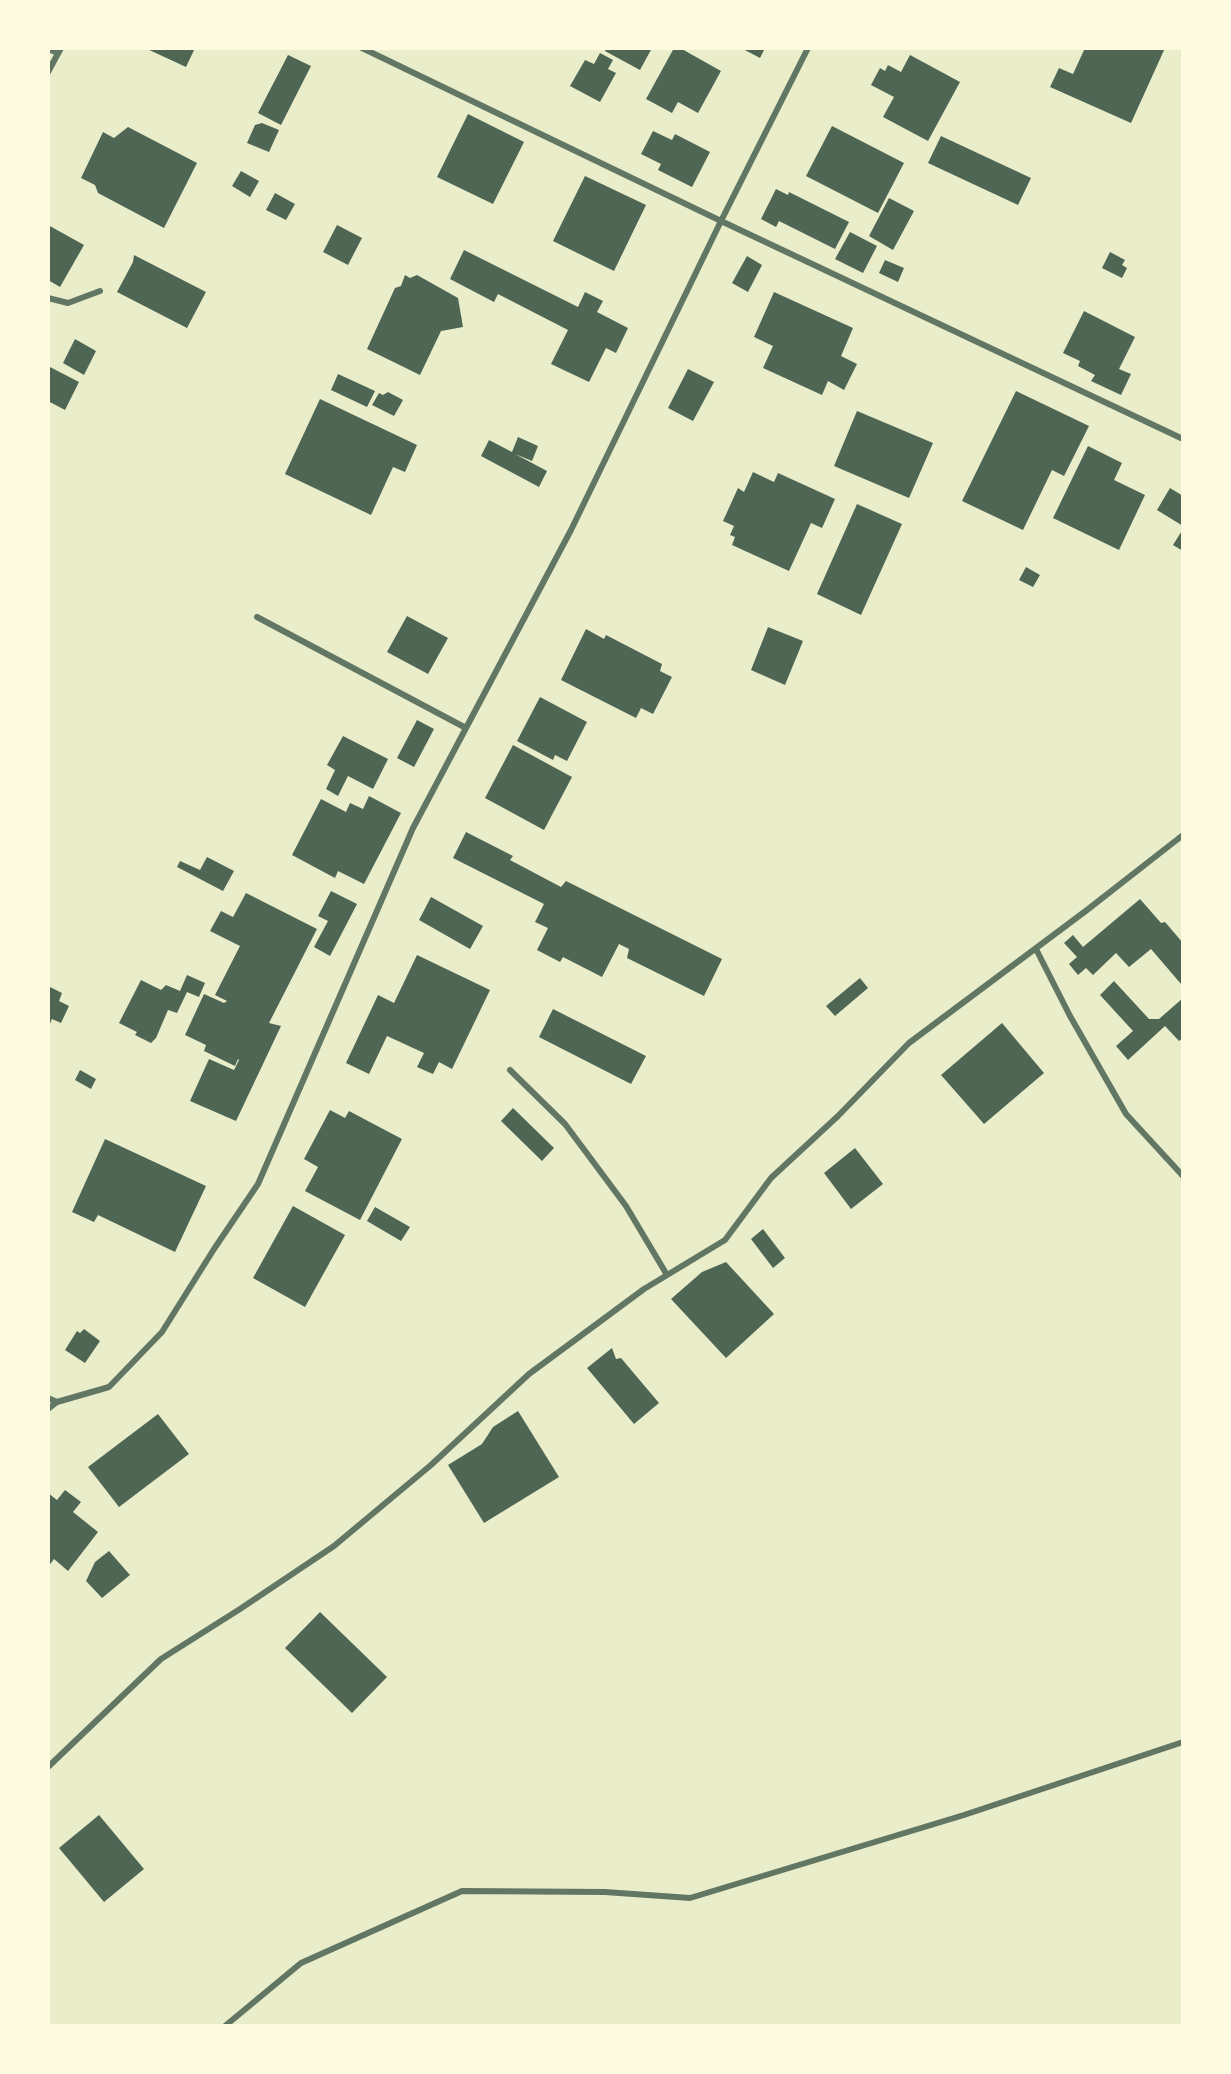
<!DOCTYPE html>
<style>
body{margin:0}
#map{position:relative;width:1231px;height:2074px;overflow:hidden;background:#e9edc9;font-family:Bitter,serif}
canvas{display:block}
.frame{position:absolute;inset:0;border:50px solid #fefae0;pointer-events:none}
</style>
<div id="map">
<canvas width="1231" height="2074"></canvas>
<div class="frame"></div>
</div>
<script>
const ctx = document.querySelector('canvas').getContext('2d');
ctx.lineJoin = 'round';
function fillPath(path, color) { ctx.fillStyle = color; ctx.fill(path, 'evenodd'); }
function strokePath(path, color, width, dash) { ctx.strokeStyle = color; ctx.lineWidth = width; ctx.lineCap = dash ? 'butt' : 'round'; ctx.setLineDash(dash || []); ctx.stroke(path); }
fillPath(new Path2D(`
 M145,48h50l-9,19z
 M606,48h46l-12,22 -35,-19z
 M674,48h6l41,23 -23,42 -20,-11 -6,11 -26,-14z
 M741,48h24l-5,10z
 M1085,48h80l-34,75 -81,-36 9,-19 14,6z
 M600,53l13,7 -5,9 8,4 -16,29 -30,-16 15,-26 9,4z
 M288,55l23,11 -30,59 -23,-12z
 M910,55l50,27 -32,59 -45,-24 11,-20 -23,-12 9,-17 5,3 3,-6 13,7z
 M468,114l56,28 -31,62 -56,-27z
 M262,123l17,7 -10,22 -22,-9 8,-18z
 M832,126l72,37 -26,50 -72,-37z
 M128,127l69,36 -33,65 -66,-35 -3,-8 -14,-7 22,-46 11,6z
 M653,131l19,9 3,-6 35,18 -18,35 -34,-17 3,-6 -20,-10z
 M941,136l90,42 -13,27 -90,-42z
 M241,171l18,10 -9,16 -18,-11z
 M585,176l61,29 -32,66 -61,-30z
 M776,189l12,6 1,-3 60,30 -14,27 -56,-28 -3,6 -15,-8z
 M275,193l20,11 -9,16 -20,-10z
 M889,198l25,13 -21,39 -24,-14z
 M48,225l36,20 -24,42 -12,-7z
 M337,225l25,13 -14,27 -25,-13z
 M850,232l27,14 -14,27 -28,-14z
 M464,250l114,57 7,-15 18,9 -6,11 31,16 -12,25 -10,-5 -17,34 -38,-18 17,-34 -70,-36 -4,8 -44,-23z
 M1110,252l15,8 -3,5 5,3 -5,10 -20,-10z
 M134,255l72,37 -19,36 -70,-36 16,-30z
 M747,256l15,9 -14,27 -16,-9z
 M885,260l19,8 -6,14 -19,-9z
 M405,275l5,3 7,-3 41,23 5,29 -22,4 -21,44 -53,-26 28,-61 6,-2z
 M774,292l79,36 -12,28 16,8 -13,26 -16,-9 -6,14 -59,-27 10,-22 -19,-9z
 M1084,311l51,26 -16,32 12,5 -10,21 -30,-14 4,-6 -17,-9 2,-5 -17,-8z
 M75,339l21,12 -12,24 -21,-12z
 M48,366l31,16 -14,28 -17,-9z
 M688,369l26,13 -21,39 -25,-13z
 M338,374l37,17 -8,16 -36,-17z
 M1016,391l73,35 -25,50 -12,-6 -29,60 -61,-29z
 M388,392l15,8 -9,16 -22,-11 7,-12 4,2z
 M320,399l97,46 -12,27 -12,-5 -22,48 -86,-41z
 M857,411l76,32 -24,55 -75,-32z
 M518,437l20,9 -6,15 -17,-7 32,17 -8,16 -58,-31 8,-16 23,12z
 M1088,446l34,17 -8,17 31,15 -26,55 -66,-32z
 M753,472l21,10 4,-9 57,26 -13,29 -11,-5 -22,48 -57,-26 3,-8 -5,-2 4,-9 -11,-5 15,-33 6,4z
 M1170,488l13,8v30l-26,-16z
 M857,504l45,20 -41,91 -44,-21z
 M1183,529v22l-10,-6z
 M1026,567l14,8 -7,12 -14,-7z
 M407,616l41,22 -20,36 -41,-22z
 M768,627l35,14 -18,44 -34,-15z
 M586,629l18,10 2,-4 56,29 -2,7 12,6 -19,37 -12,-6 -5,10 -75,-38z
 M540,697l47,25 -20,39 -12,-6 -2,5 -36,-19z
 M417,720l17,9 -20,38 -17,-9z
 M343,736l45,23 -15,30 -25,-13 -10,20 -12,-7 9,-19 -8,-5z
 M513,745l59,32 -28,53 -59,-32z
 M369,796l32,17 -37,71 -26,-13 -3,7 -43,-23 29,-56 25,13 4,-9 13,6z
 M466,832l47,24 -3,4 51,27 5,-6 156,78 -18,37 -77,-38 2,-9 -10,-5 -17,33 -39,-20 -3,5 -23,-12 11,-22 -13,-6 9,-18 -91,-46z
 M207,857l27,14 -11,20 -46,-24 3,-6 20,9z
 M331,891l26,13 -27,52 -16,-9 14,-26 -10,-5z
 M246,893l71,36 -48,94 12,3 -45,95 -46,-20 19,-42 25,11 5,-10 -1,-1 -3,7 -31,-15 2,-6 -21,-10 19,-41 20,9 3,-2 -12,-6 25,-49 -30,-15 11,-20 12,6z
 M431,897l52,29 -13,23 -51,-29z
 M1140,899l21,24 4,-1 18,21v39l-2,2 -30,-35 -22,18 -13,-14 -23,22 -7,-7 -8,7 -9,-11 8,-7 -13,-14 9,-8 10,12z
 M417,955l73,35 -38,79 -13,-7 -6,12 -16,-7 7,-14 -37,-17 -18,38 -23,-11 32,-68 16,8z
 M187,975l18,8 -6,14 -12,-5 -10,21 -9,-3 -12,28 -5,5 -16,-8 2,-3 -18,-9 22,-43 20,10 5,-5 14,6z
 M860,978l8,10 -33,28 -9,-10z
 M1114,981l35,38h10l24,-21v40l-4,3 -14,-15 -37,34 -12,-14 17,-15 -33,-36z
 M48,986l14,7 -3,8 10,5 -8,17 -9,-4 -4,9z
 M553,1009l93,47 -15,28 -92,-47z
 M1002,1023l42,50 -60,51 -43,-49z
 M80,1070l16,9 -5,10 -16,-9z
 M513,1108l41,40 -12,13 -41,-40z
 M330,1110l15,8 4,-7 53,28 -42,81 -55,-29 13,-24 -14,-8z
 M105,1139l101,47 -31,66 -77,-37 -4,7 -22,-10z
 M855,1148l28,36 -32,25 -27,-36z
 M293,1206l52,29 -40,72 -52,-29z
 M375,1207l35,20 -9,14 -34,-20z
 M763,1229l22,29 -12,10 -22,-29z
 M726,1262l48,52 -48,44 -55,-59 31,-27z
 M84,1329l16,12 -15,22 -20,-13 12,-19 3,2z
 M612,1348l4,11 5,-1 38,45 -25,21 -47,-56z
 M518,1411l41,66 -75,46 -36,-58 34,-21 11,-17z
 M158,1414l31,40 -70,53 -31,-40z
 M65,1490l16,12 -8,10 25,20 -30,39 -14,-12 -6,8v-74l9,7z
 M109,1551l21,24 -28,23 -16,-17 9,-19z
 M320,1612l67,65 -35,36 -67,-65z
 M99,1815l45,54 -40,33 -45,-54z`), '#4f6655');
strokePath(new Path2D(`
 M362,48l359,173 462,218
 M48,49l10,4
 M48,72l13,-24
 M48,298l20,5 32,-12
 M257,617l209,111
 M1036,949l34,67 56,98 57,62
 M510,1070l55,54 61,82 41,69
 M48,1398l9,4 52,-15 53,-55 52,-83 44,-65 155,-356 158,-298 150,-309 87,-173
 M48,1409l9,-7
 M48,1767l113,-108 79,-50 94,-63 97,-81 98,-91 115,-85 81,-49 46,-62 67,-62 71,-73 178,-133 96,-75
 M225,2026l76,-63 161,-72 143,1 85,6 274,-83 219,-73`), '#617663', 6);
</script>
